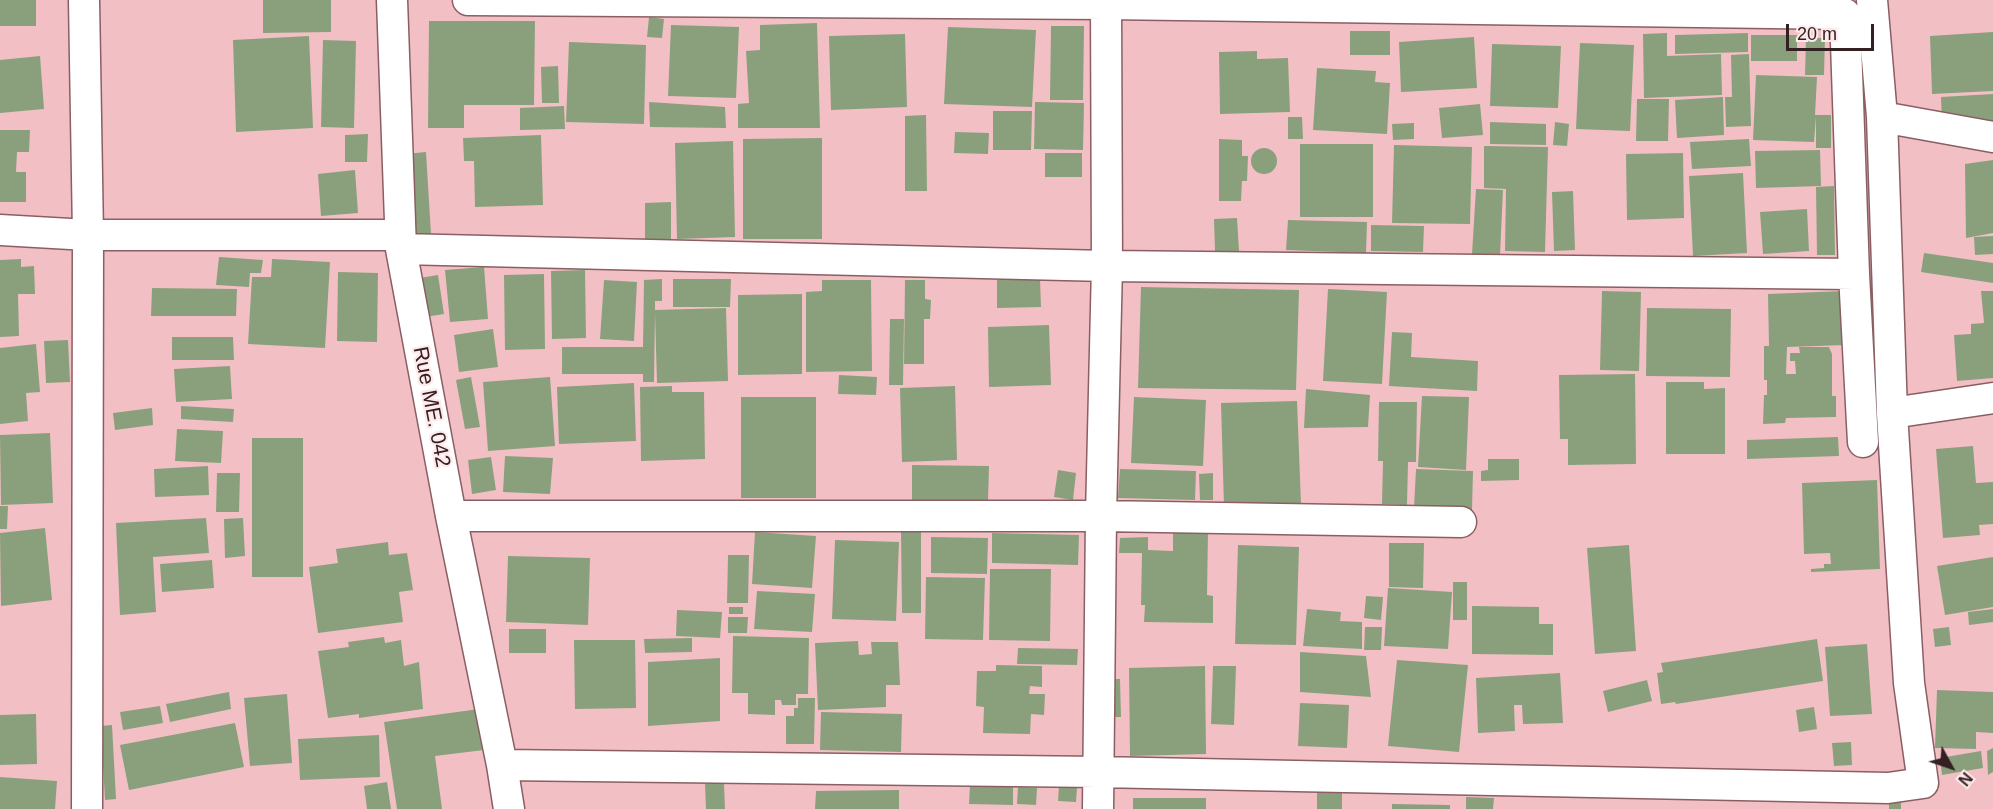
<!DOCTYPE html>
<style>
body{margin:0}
#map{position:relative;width:1993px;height:809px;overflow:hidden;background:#f2c0c4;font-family:Arial,sans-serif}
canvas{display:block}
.north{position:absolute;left:1921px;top:737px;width:60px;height:60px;-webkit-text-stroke:4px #ffeaeb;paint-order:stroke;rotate:130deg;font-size:16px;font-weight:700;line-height:24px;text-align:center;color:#332022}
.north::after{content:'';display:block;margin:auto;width:21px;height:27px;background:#332022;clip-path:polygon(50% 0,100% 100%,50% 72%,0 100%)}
.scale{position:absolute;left:1786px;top:24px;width:88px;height:27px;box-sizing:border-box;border:3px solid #332022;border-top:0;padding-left:8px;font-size:18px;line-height:21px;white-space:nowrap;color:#332022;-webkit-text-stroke:4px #ffeaeb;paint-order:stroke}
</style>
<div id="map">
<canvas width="1993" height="809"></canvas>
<div class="north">N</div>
<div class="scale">20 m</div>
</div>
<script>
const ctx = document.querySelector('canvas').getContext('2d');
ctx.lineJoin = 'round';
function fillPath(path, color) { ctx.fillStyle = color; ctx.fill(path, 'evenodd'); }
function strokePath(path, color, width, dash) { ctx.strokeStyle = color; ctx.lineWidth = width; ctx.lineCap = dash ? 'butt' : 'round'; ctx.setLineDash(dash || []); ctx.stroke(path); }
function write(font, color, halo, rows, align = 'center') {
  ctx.font = font + ' Arial,sans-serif'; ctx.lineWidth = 4.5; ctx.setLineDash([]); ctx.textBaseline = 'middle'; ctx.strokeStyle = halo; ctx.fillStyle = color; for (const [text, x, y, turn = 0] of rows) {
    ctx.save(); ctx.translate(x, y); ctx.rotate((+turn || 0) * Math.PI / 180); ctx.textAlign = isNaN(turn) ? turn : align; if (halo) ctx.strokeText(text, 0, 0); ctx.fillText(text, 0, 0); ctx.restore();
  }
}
fillPath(new Path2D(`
 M0,0h36v26h-36z
 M263,0h68v32l-68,1z
 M649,17l15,2 -2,19 -15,-1z
 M429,21h106l-1,84h-70v23h-36z
 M817,23l3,105h-82v-24l11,-1 -3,-52 14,-1v-25z
 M671,25l68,2 -3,71 -68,-2z
 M1051,26h33l-1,74h-33z
 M948,27l88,3 -4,77 -88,-3z
 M1350,31h40v24h-40z
 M1993,32v59l-61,3 -2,-58z
 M1667,33v23l54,-2 1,41 -78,3 -1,-64z
 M1748,33v19l-73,2v-19z
 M905,34l2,73 -76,3 -2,-74z
 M1751,35h46v26h-46z
 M309,36l4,92 -77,4 -3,-92z
 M1474,37l3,51 -76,4 -2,-50z
 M1806,38h19l-1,37h-19z
 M323,40l33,1 -2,87 -33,-1z
 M569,42l77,3 -2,79 -78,-2z
 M1580,43l54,2 -4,86 -54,-2z
 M1492,44l69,2 -3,62 -68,-2z
 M1257,51v8l31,-1 2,54 -70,2 -1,-62z
 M1749,54l2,72 -25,1 -1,-30h7l-1,-42z
 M40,56l4,53 -44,4v-53z
 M558,66l1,37h-17l-1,-36z
 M1317,68l59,3 -1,11 15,1 -3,51 -74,-4z
 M1756,75l61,2 -2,38h16v33h-15v-31l-2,25 -61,-2z
 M1993,94v29l-51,3 -1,-29z
 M1723,97l1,38 -47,3 -2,-38z
 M1637,99h32l-1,42h-32z
 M649,102l76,5 1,21 -76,-1z
 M1035,102l49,1 -1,47 -49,-1z
 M1480,104l3,31 -41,3 -3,-30z
 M564,106l1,23 -45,1v-22z
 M993,111h39l-1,39h-38z
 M926,115l1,76h-22v-75z
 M1288,117h14l1,22h-15z
 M1490,122l56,2v21l-56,-1z
 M1555,122l14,2 -2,22 -14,-1z
 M1414,123v16l-21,1 -1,-16z
 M0,130h30l-1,22h-12l-1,20h10v30h-26z
 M955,132l34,1 -1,21 -34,-1z
 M368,134l-1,28h-22v-27z
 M541,135l2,70 -68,2 -1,-46h-10l-1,-23z
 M822,138v101h-79v-100z
 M1219,139l23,1v16h6l-1,25h-5l-1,20h-22z
 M1749,139l2,27 -59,3 -2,-27z
 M733,141l2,96 -58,2 -2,-96z
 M1300,144h73v73h-73z
 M1394,145l78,2 -2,77 -78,-1z
 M1484,146l64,1 -3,105 -40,-1 1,-62 -22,-1z
 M1251 161a13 13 0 1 1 26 0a13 13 0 1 1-26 0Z
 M1820,150l1,36 -65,2 -1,-37z
 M426,152l5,82 -21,2 -5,-82z
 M1045,153h37v24h-37z
 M1683,153l1,65 -57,2 -1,-66z
 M1993,160v73l-27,5 -1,-74z
 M355,170l3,43 -37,3 -3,-42z
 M1743,173l4,80 -54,3 -4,-80z
 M1834,186l1,69h-18l-1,-68z
 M1476,189l27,1 -3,65 -28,-1z
 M1573,191l2,59 -21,1 -2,-59z
 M671,202v39h-26v-38z
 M1807,209l2,42 -46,3 -3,-42z
 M1237,218l2,33h-24l-1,-32z
 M1288,220l79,2 -1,31 -80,-3z
 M1371,225l53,1 -1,26 -52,-1z
 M1993,236v18l-18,1 -1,-18z
 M1924,253l69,10v20l-72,-11z
 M219,257l44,3 -2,13h-11l-1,14 -33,-2z
 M21,259v8l13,-1 1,28h-17l1,42 -19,1v-77z
 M272,259l58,3 -5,86 -77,-4 4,-67h19z
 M484,267l4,52 -38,3 -5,-52z
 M585,270l1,68 -34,1 -1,-68z
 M338,272l40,1 -1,69 -40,-1z
 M544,274l1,75 -40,1 -1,-75z
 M438,275l6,39 -19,3 -5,-39z
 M662,279v22h-7v9l71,-2 2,73 -71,2 -2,-70 -1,69h-11v-8h-81v-27h81l1,-67z
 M673,279h58l-1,28h-57z
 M1040,279l1,28 -44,1v-28z
 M604,280l33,2 -3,59 -34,-2z
 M822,280h49l1,91 -66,1v-80l16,-1z
 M905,280h20v19l6,1 -1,19h-6v45h-20z
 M1141,287l158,3 -3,100 -158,-2z
 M152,288l85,1 -1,27h-85z
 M1328,289l59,3 -5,92 -59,-3z
 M1602,291l39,1 -2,79 -39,-1z
 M1845,291l1,54 -59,2 -1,27h10l-1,-13h-5v-8h10l-1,-6h30l3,7v42h4v21l-50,1 -1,5 -22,1 1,-29h3v-15h-3v-34h5l-1,-52z
 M1981,291h12v87l-36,3 -3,-46 17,-1v-10l13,-1z
 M802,294v80l-64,1v-80z
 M1647,308l84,1 -1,68 -84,-1z
 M890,319h14l-1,66h-14z
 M1049,325l2,60 -62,2 -1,-60z
 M493,329l5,38 -39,5 -5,-37z
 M1392,332l20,1 -1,24 67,4 -1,30 -88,-5z
 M172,337h61l1,23h-62z
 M68,340l2,42 -24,1 -2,-42z
 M36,344l4,48 -14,1 2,28 -28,3v-76z
 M230,366l2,33 -56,3 -2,-33z
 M1635,374l1,90 -68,1v-26h-8l-1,-64z
 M839,375l38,2 -1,18 -38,-1z
 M471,377l9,50 -15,2 -9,-49z
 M550,377l5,69 -67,5 -5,-69z
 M1666,382h38v7l21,-1v66h-59z
 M634,383l2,58 -77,3 -2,-57z
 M672,386v6h32l1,67 -64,2 -1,-74z
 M955,386l2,74 -55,2 -2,-74z
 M1306,389l64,6 -2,32 -64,1z
 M1422,396l47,1 -3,73 -48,-3z
 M741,397h75v101h-75z
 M1134,397l72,3 -3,66 -72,-3z
 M1297,401l4,103 -77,3 -3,-104z
 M1379,402h38l-1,60h-8l-1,43 -25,-1 1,-43h-5z
 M181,406l53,3 -1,13 -52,-3z
 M152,408l1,17 -38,5 -2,-17z
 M177,429l46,2 -2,32 -46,-2z
 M50,433l3,70 -52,2 -1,-70z
 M1838,437l1,19 -92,3v-19z
 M252,438h51v139h-51z
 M1973,446l3,37 17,-1v42l-14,1 1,10 -37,3 -7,-89z
 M505,456l48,2 -3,36 -47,-2z
 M491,457l5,33 -24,4 -4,-34z
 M1488,459h31v21l-38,1v-10l7,-1z
 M912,465l77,1 -1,36 -76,-2z
 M208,466l1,29 -54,2 -1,-28z
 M1120,469l76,2 -1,29 -77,-2z
 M1416,469l57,2 -1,39 -58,-2z
 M1058,470l18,3 -3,27 -19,-3z
 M217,473h23l-1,39h-23z
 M1213,473v27h-13l-1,-26z
 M1877,480l3,89 -69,3v-3l13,-1v-4h7l-1,-11 -26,1 -2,-71z
 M0,506h8l-1,23h-7z
 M206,518l3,35 -56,4 3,55 -36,3 -4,-92z
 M243,518l2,38 -20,2 -1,-39z
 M45,528l7,72 -51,6 -1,-73z
 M921,531v82h-19l-1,-81z
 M755,532l61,4 -4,52 -60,-4z
 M1173,532h35l-1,63 6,1v27l-69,-1 1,-17h-4l1,-52h-23l1,-15 28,-1v13l25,1z
 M992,533l87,2 -1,30 -86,-2z
 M931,537l57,1 -1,36 -56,-1z
 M835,540l64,2 -3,79 -64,-2z
 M388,542l1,13 18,-2 6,37 -14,2 4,30 -85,11 -9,-66 29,-4 -2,-14z
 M1389,543h35l-1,45 -34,-1z
 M1238,545l61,2 -3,98 -61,-1z
 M1629,545l7,106 -41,3 -8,-106z
 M728,555h21l-1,48h-21z
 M508,556l82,2 -2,67 -82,-3z
 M1993,557v50l-48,8 -8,-49z
 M212,560l2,28 -52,4 -2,-28z
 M990,569h61l-1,72 -61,-1z
 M926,577l59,1 -2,62 -58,-1z
 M1453,582h14v38h-14z
 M1388,588l64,4 -4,57 -64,-3z
 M757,591l58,3 -3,38 -58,-3z
 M1366,596l17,1 -2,23 -17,-2z
 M1472,606l67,1v17h14v31l-81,-1z
 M729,607h14v7h-14z
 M1307,609l34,3 -1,9 22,1v27l-59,-3z
 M1993,609v13l-24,3 -1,-13z
 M677,610l45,2 -2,26 -44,-2z
 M728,617h20l-1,16h-19z
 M1365,627h17l-1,23h-17z
 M1949,627l2,18 -16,2 -2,-18z
 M509,629h37v24h-37z
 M733,636l76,2 -1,56h-12v11h-14l-1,-5h-6v15l-27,-1v-21h-16z
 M384,637l1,6 16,-3 3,26 15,-4 4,47 -64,9v-4l-31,4 -10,-67 31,-4 -1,-5z
 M692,638v14l-47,1 -1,-14z
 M1817,639l6,42 -147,23 -1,-2 -14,2 -4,-31 6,-1 -2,-9z
 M574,640h61l1,68 -61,1z
 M858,641l1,14 13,-1 -1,-12h27l2,43h-14v22l-68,3 -3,-67z
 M1867,644l5,70 -42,2 -5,-69z
 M1018,648l60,1 -1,16 -60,-1z
 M1300,652l66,4 5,41 -71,-5z
 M720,658v63l-72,5v-64z
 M1397,660l71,5 -9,87 -71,-6z
 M996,665l46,1v21l-12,-1 -1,8h16l-1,21 -13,-1 -1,20 -47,-1 1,-26 -8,-1 1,-35h19z
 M1205,666l1,88 -76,2 -1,-88z
 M1213,666h23l-2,59 -23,-1z
 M1560,673l3,50 -40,1 -1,-19h-8l1,26 -37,2 -2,-55z
 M1105,679h15l1,38h-16z
 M1647,680l5,21 -44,11 -5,-21z
 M1937,690l56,2v41l-17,-1v17l-41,-1z
 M229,692l2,17 -61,13 -4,-18z
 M287,694l5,69 -42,3 -6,-68z
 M798,698h17l-1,46h-28v-28h8v-8h4z
 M1300,703l49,2 -2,43 -49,-2z
 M160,706l3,17 -40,7 -3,-18z
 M1814,707l3,22 -18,3 -3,-22z
 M479,709l5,41 -49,6 7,53h-45l-13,-87z
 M821,712l81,2 -1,38 -81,-2z
 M36,714l1,50 -37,1v-50z
 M235,723l9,44 -115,23 -9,-45z
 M112,725l4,74 -11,1 -4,-74z
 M379,735l1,42 -80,3 -2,-41z
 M1851,742l1,23 -18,1 -2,-23z
 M1993,748v24l-5,3 -1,-24z
 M1981,751l2,17 -41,7 -2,-17z
 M0,777l57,4 -2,28h-55z
 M387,782l4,27h-24l-3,-23z
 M705,784h19l1,25h-19z
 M970,785l43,1v19l-44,-1z
 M1059,786l18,2 -1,14 -18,-1z
 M1018,787l19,1 -1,17 -19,-1z
 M899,790v19h-84l1,-18z
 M1317,790l25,1v18h-25z
 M1466,797l28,1 -1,11h-27z
 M1133,798h73v11h-73z
 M1901,801v8h-12v-7z
 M1392,804l58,1v4h-58z`), '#8aa07c');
const minor = new Path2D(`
 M84,0l4,235 -1,574
 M392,0l9,249 50,267 51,249 7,44
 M468,0l638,4 739,10 9,260 9,168
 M1882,117l111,20
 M0,230l88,5h312
 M401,249l706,17 -1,-266
 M1892,413l101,-15
 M451,516h650l360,6
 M502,765l596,7 790,16 35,-5 -14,-100 -17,-270 -10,-296 -10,-117
 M1098,809l3,-293 6,-250 747,8`);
strokePath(minor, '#8a5e62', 33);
strokePath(minor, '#fff', 30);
write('21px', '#332022', '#ffeaeb', [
 ["Rue ME. 042",431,407,79]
]);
</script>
